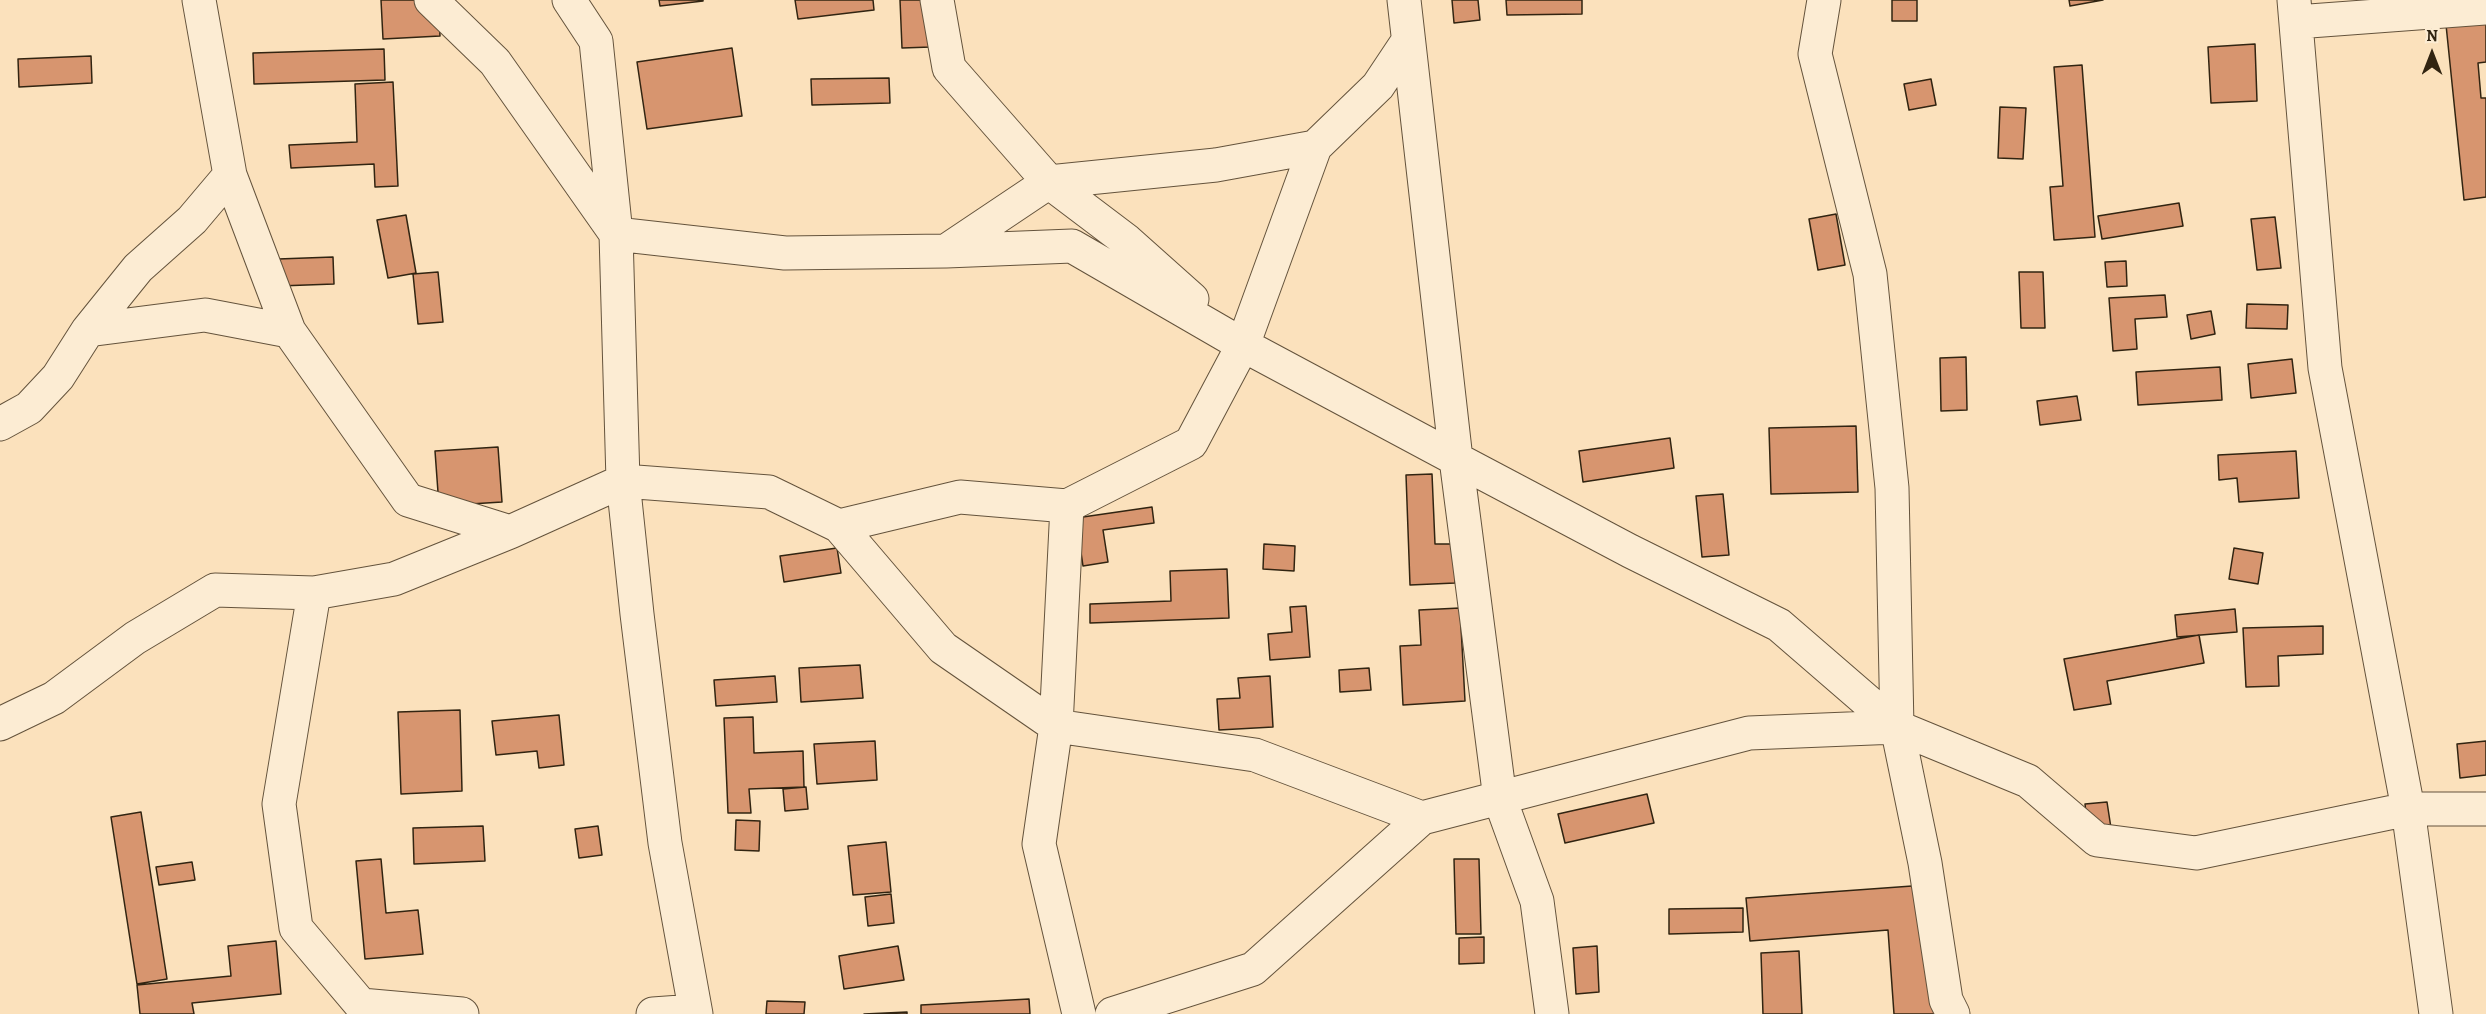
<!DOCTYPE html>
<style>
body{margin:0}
#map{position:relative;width:2486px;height:1014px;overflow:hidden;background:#fbe1bc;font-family:Alegreya,serif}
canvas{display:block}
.north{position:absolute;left:2402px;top:24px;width:60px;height:60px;-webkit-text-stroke:4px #fcecd3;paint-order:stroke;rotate:0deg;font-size:16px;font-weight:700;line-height:24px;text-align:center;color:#312411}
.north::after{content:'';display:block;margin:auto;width:21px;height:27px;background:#312411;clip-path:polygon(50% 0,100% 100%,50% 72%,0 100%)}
</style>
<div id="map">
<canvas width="2486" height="1014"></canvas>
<div class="north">N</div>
</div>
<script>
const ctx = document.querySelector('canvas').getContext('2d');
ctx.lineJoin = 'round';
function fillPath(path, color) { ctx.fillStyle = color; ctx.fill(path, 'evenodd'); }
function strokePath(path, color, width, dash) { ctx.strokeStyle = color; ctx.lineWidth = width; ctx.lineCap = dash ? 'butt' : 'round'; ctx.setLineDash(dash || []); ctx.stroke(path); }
const building = new Path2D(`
 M381,0h57l2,36 -57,3z
 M659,0h44v1l-43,5z
 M795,0h78l1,10 -76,9z
 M900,0h29l2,47 -29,1z
 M1452,0h26l2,20 -26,3z
 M1506,0h76v14l-75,1z
 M1892,0h25v21h-25z
 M2069,0h34l-33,6z
 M2486,11v51l-8,1 3,35h5v99l-22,3 -19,-185z
 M2255,44l2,57 -46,2 -3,-56z
 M732,48l10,68 -95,13 -10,-67z
 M384,49l1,31 -131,4 -1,-31z
 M91,56l1,27 -73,4 -1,-28z
 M2082,65l13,172 -41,3 -4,-53 13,-1 -9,-119z
 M889,78l1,25 -78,2 -1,-26z
 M1931,79l5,26 -27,5 -5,-26z
 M393,82l5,104 -23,1 -1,-23 -83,4 -2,-23 68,-3 -2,-58z
 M2000,107l26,1 -3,51 -25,-1z
 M2179,203l4,23 -81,13 -4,-23z
 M1836,214l9,51 -27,5 -9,-51z
 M406,215l10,58 -28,5 -11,-58z
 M2275,217l6,51 -24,2 -6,-51z
 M333,257l1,27 -55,2 -1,-27z
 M2126,261l1,25 -20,1 -2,-25z
 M438,272l5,50 -25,2 -5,-50z
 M2019,272h24l2,56h-24z
 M2165,295l2,22 -32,2 2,30 -24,2 -4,-53z
 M2247,304l41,1 -1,24 -41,-1z
 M2211,311l4,23 -24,5 -4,-24z
 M1966,357l1,53 -26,1 -1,-53z
 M2292,359l4,34 -45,5 -3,-34z
 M2220,367l2,33 -84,5 -2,-33z
 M2077,396l4,24 -41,5 -3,-24z
 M1856,426l2,66 -87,2 -2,-66z
 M1670,438l4,30 -91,14 -4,-31z
 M498,447l4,55 -63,4 -4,-55z
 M2296,451l3,47 -60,4 -2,-24 -18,2 -1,-25z
 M1432,474l3,70h19l1,39 -45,2 -4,-110z
 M1723,494l6,61 -27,2 -6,-61z
 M1152,507l2,16 -51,7 5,32 -25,4 -7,-48z
 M1264,544l31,2 -1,25 -31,-2z
 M837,548l4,25 -57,9 -4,-26z
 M2234,548l29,5 -5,31 -29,-5z
 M1227,569l2,49 -139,5v-19l81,-3 -1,-30z
 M1306,606l4,51 -40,3 -2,-26 24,-2 -2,-25z
 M1460,608l5,93 -62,4 -3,-59 21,-1 -2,-35z
 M2235,609l2,23 -60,5 -2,-22z
 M2323,626v28l-45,2 1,30 -33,1 -3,-59z
 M2199,635l5,28 -97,18 4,23 -37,6 -10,-51z
 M860,665l3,33 -62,4 -2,-34z
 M1369,668l2,22 -31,2 -1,-22z
 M775,676l2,26 -61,4 -2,-26z
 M1270,676l3,51 -54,3 -2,-31 23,-1 -2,-20z
 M460,710l2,81 -61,3 -3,-82z
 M559,715l5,50 -25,3 -2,-17 -41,4 -4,-34z
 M753,717l1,36 49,-2 1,36 -55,2 2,24h-23l-4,-95z
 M875,741l2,39 -60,4 -3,-40z
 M2486,741v34l-26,3 -3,-34z
 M806,787l2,22 -23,2 -2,-22z
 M1647,794l7,29 -89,20 -7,-29z
 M2107,802l4,26 -23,3 -3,-27z
 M141,812l26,167 -30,5 -26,-167z
 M736,820l24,1 -1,30 -24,-1z
 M483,826l2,35 -71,3 -1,-36z
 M598,826l4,29 -23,3 -4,-29z
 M886,842l5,50 -38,3 -5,-49z
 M381,859l5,54 32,-3 5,44 -58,5 -9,-98z
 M1454,859h25l2,75h-25z
 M192,862l3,18 -36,5 -3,-18z
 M1926,885l9,129h-41l-6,-84 -138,11 -4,-43z
 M891,894l3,29 -26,3 -3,-29z
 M1743,908v24l-74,2v-25z
 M1484,937v26l-25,1v-26z
 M276,941l5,53 -89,9 2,11h-54l-3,-29 94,-9 -3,-30z
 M898,946l6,34 -60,9 -5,-33z
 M1597,946l2,46 -23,2 -3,-46z
 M1799,951l3,63h-39l-2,-61z
 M1029,999l1,15h-109v-9z
 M767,1001l38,1 -1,12h-38z
 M907,1012v2h-43z`);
fillPath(building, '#d7956f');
strokePath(building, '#312411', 1.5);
const minor = new Path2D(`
 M199,0l31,175 59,156 119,169 102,32 113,-51 146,11 70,34 104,122 113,78 199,29 167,63 327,-85 148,-6
 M431,0l64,62 121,172 169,19 161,-2 126,-5 171,99 213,114 174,92 149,74 118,102 131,54 69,59 99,13 212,-44h78
 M569,0l27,41 20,193 7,247 14,133 28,229 31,171
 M937,0l12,68 100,114 78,59 65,58
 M1404,0l52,459 44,340 37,102 15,113
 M1824,0l-9,54 55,220 22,214 5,239 28,136 21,137 7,14
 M2294,0l31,368 83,441 28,205
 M2296,22l190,-14
 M946,251l103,-69 167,-17 99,-18 63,-61 30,-45
 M88,330l50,-62 54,-48 38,-45
 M0,424l29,-16 29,-31 30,-47 117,-15 84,16
 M1067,506l-11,220 -17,118 40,170
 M839,526l121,-29 107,9 124,-63 52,-98 72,-198
 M314,593l-35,211 17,124 65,77 101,9
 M0,724l54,-26 81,-60 80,-48 99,3 80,-14 116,-47
 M653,1014l42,-3
 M1112,1014l141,-45 169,-151`);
strokePath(minor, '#64533c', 35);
strokePath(minor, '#fcecd3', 33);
</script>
